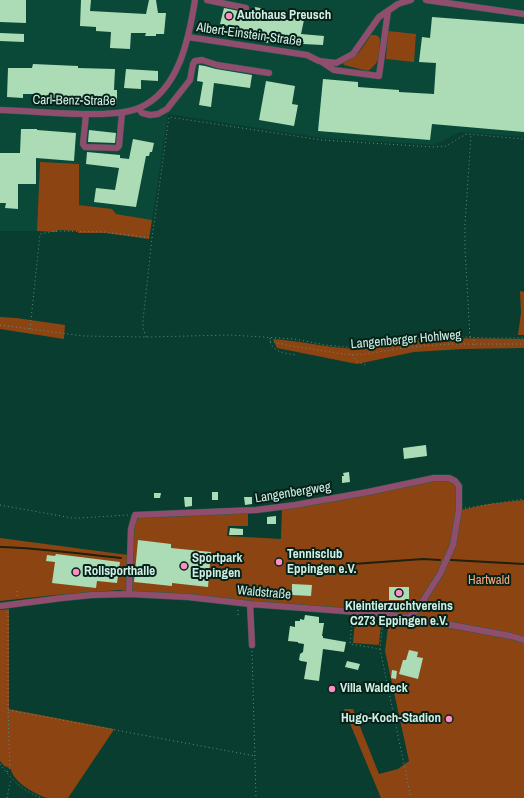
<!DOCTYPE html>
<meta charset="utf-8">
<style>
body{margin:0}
canvas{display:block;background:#093d2f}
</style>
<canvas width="524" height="798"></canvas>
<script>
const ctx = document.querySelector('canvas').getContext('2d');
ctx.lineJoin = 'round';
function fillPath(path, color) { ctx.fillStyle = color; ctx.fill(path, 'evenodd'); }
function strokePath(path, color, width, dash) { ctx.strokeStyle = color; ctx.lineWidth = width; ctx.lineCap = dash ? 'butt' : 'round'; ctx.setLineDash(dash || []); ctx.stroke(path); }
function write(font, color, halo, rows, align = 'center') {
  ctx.font = font + ' "Archivo Narrow",sans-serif'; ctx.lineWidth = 4; ctx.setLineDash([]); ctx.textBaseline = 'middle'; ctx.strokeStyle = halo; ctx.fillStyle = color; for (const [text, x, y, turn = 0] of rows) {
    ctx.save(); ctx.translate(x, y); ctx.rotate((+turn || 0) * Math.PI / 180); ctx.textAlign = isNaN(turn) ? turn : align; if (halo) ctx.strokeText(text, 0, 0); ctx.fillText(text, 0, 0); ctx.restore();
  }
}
fillPath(new Path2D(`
 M0,0h524v137l-64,-5 -27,13 -110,-7 -155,-24 -16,106 -36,-6 -5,-5 -32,-4 -39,-43 -3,69h-37z`), '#0a4838');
fillPath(new Path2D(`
 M388,31l28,3 -2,28 -28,-3z
 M371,35c5,0 7,0 9,4 -1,15 2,22 -12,32l-24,-6 -1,-2c15,-6 19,-15 28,-28z
 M40,162l39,2v41l33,4 4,5 36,6 -3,19 -44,-6h-27v-2l-20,-1 -1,2 -20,-1z
 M520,291l4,1v43h-6l3,-22z
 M0,317l16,1 49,7 -1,14 -64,-10z
 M438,338l86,1v9l-62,1 -48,3 -57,12 -80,-16 -4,-9c29,2 56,9 84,10z
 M433,479c4,0 9,0 13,0 14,2 13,20 15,31l28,-6 35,-4v298h-143l-37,-89h9l26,65 19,-5 11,-8 -24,-110 4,-31 -46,-11 -210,-16 -13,-3 -65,5 -55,6v-63l128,17 5,-28 6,-11 109,-4v14h-20l-1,10 54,3 1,-31z
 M9,609v100l105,20 -1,2 -45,67c-7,0 -14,0 -20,0 -11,-2 -36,-17 -37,-29l-4,-2 -3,-1 -4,-5v-151z
 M355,622l26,2 -2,21 -26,-2z`), '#8c4512');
strokePath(new Path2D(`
 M0,547c41,1 81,7 121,11
 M451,560l73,4
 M353,564l70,-5 17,1`), '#1f200d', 2);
fillPath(new Path2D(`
 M0,0h26v23l-26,-1z
 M81,0h10l-1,11 56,3 3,-14h7l2,13h8l-2,21h-8v2h-11l1,-3h-15l-1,16 -20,-1 1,-16 -15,-1v-4l-16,-1z
 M255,7l10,2 -1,6 28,6v-3l12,2 -3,14 23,2 -1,9 -20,-1 1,-2 -34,-7 -2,8 -19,-4 2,-7 -31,-8 4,-16 30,6z
 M432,17l92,7v108l-92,-8 -2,16 -112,-9 5,-52 35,3v5l41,3v2l35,2 2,-31 -17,-1 3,-25 8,1z
 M0,33l24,1v8l-24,-1z
 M33,64l45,2v2l37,1 -1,21h3v14l-80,-4v-6h-14v4l-16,-1 1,-29h24z
 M199,65l6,1 11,3 36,6 -2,13 -36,-5 -3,24 -12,-2 4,-23 -6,-1z
 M126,69l32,2v10l-17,-1v9l-17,-1z
 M266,81l29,5 -3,18 6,1 -4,21 -35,-6z
 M21,129h16v1l39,3 -2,28 -38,-3v26h-18v25l-13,-1 1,-5h-6v-50h20z
 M89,130l27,3 -1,10 -27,-1z
 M133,139l21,4 -2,9h-2l-1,4h-3l-10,51 -42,-5 2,-14 19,2 4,-22 -33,-4 1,-12 33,3v3l9,1z
 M426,445l1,11 -23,3 -1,-11z
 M349,472l1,10 -8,1v-7h2l-1,-3z
 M212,492h6v8h-6z
 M154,493h7l-1,5h-6z
 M184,497h8v9l-7,1z
 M244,497h8v7l-7,1z
 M276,516v8h-9v-7z
 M230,528l13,1v6h-14z
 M138,540l33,4v4l40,4 -3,35 -36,-4v3l-38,-4z
 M56,554l64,8 -3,21 -20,-2 -1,7 -44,-5 3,-21 -9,-1 1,-6 8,1z
 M292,584l20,1 -1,11 -19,-1z
 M389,587h20v13h-20z
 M305,615l14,2v6h5l-2,13h1v2l23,4 -2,10 -21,-3 -4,32 -15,-2 3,-17 -6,-1 -2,-1 1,-6 3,-2 1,-8 -6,-1v-1l-10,-1 2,-15 5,1v-6h5v-2l4,1z
 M409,650l9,2 -1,5 6,1 -5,21 -19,-5 4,-14h3z
 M347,661l13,3 -2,6 -13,-3z
 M392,670l5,1 -1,8 -5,-1z`), '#acdcb6');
const minor = new Path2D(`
 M207,0l39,8
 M426,0l98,14
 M188,37l119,18 12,6 17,2 17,-9 26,-37 19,-13 13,-4
 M322,62l12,8 45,6 9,-65
 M139,109l3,4 8,2 8,-1 9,-5 23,-29 3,-16 2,-3 7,-1 15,5 52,8
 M0,110c34,1 69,5 103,4 12,-1 25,-1 36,-6 40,-17 50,-70 56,-108
 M86,114l-3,30 2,3 32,1 2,-2 3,-33
 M129,594l2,-65 4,-14 121,-5 39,-5 73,-13 66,-14h15l6,3 4,5v23l-6,36 -13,29 -21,33 -10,11
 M250,604l2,41
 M0,606l62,-8 30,-3 37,-1 59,3 62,7 134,10 56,9 71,13 13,4`);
strokePath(minor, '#295a4c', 7);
strokePath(new Path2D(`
 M0,325l84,11 62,1 85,-2 63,4 32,6 20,2 24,-1 68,-10 49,2h37
 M30,329l10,-95 15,-3 50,1 47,6
 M146,337l-3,-9v-8l9,-82 17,-121 153,23 111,7 13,-1 20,-12 58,5
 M470,337l-5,-88v-25l6,-89
 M270,338c0,14 14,15 26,17
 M270,341l16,4 58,9 15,1 51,-8 41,-3h73
 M352,355l6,7 8,3
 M0,505l72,13h8l48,-3
 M465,508l59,-9
 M17,591v6
 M238,610v7
 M352,618l-2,26 30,5 3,-28
 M380,649l31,149
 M252,651l4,147
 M8,710l247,46
 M0,764c12,16 22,27 42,34
 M7,772l3,-4 -2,-58v-98
 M7,798l4,-19`), '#618c7f', 1, [1, 3]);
strokePath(minor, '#914d6e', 6);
strokePath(new Path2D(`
 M474,340v8`), '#618c7f', 1, [1, 3]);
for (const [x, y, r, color] of [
 [229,16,4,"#fc8fc3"],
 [279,562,4,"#fc8fc3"],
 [184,566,4,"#fc8fc3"],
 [76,572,4,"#fc8fc3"],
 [399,593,4,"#fc8fc3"],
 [332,689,4,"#fc8fc3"],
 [449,719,4,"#fc8fc3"]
]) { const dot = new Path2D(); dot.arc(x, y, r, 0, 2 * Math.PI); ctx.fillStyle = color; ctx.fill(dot); strokePath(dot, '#062119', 1.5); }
write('bold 13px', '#d1f0e4', '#062119', [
 ["Autohaus Preusch",237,16],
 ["Tennisclub",287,555],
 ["Eppingen e.V.",287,570],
 ["Sportpark",192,559],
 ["Eppingen",192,574],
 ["Rollsporthalle",84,572],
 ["Kleintierzuchtvereins",399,607,"center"],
 ["C273 Eppingen e.V.",399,622,"center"],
 ["Villa Waldeck",340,689],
 ["Hugo-Koch-Stadion",441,719,"right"]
], 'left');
write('13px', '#d1f0e4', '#062119', [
 ["Albert-Einstein-Straße",249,35,8],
 ["Carl-Benz-Straße",74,101,1],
 ["Langenberger Hohlweg",406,340,-5],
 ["Langenbergweg",293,493,-9],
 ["Waldstraße",264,593,5]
]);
write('13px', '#fca978', '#062119', [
 ["Hartwald",489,581]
]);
</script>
